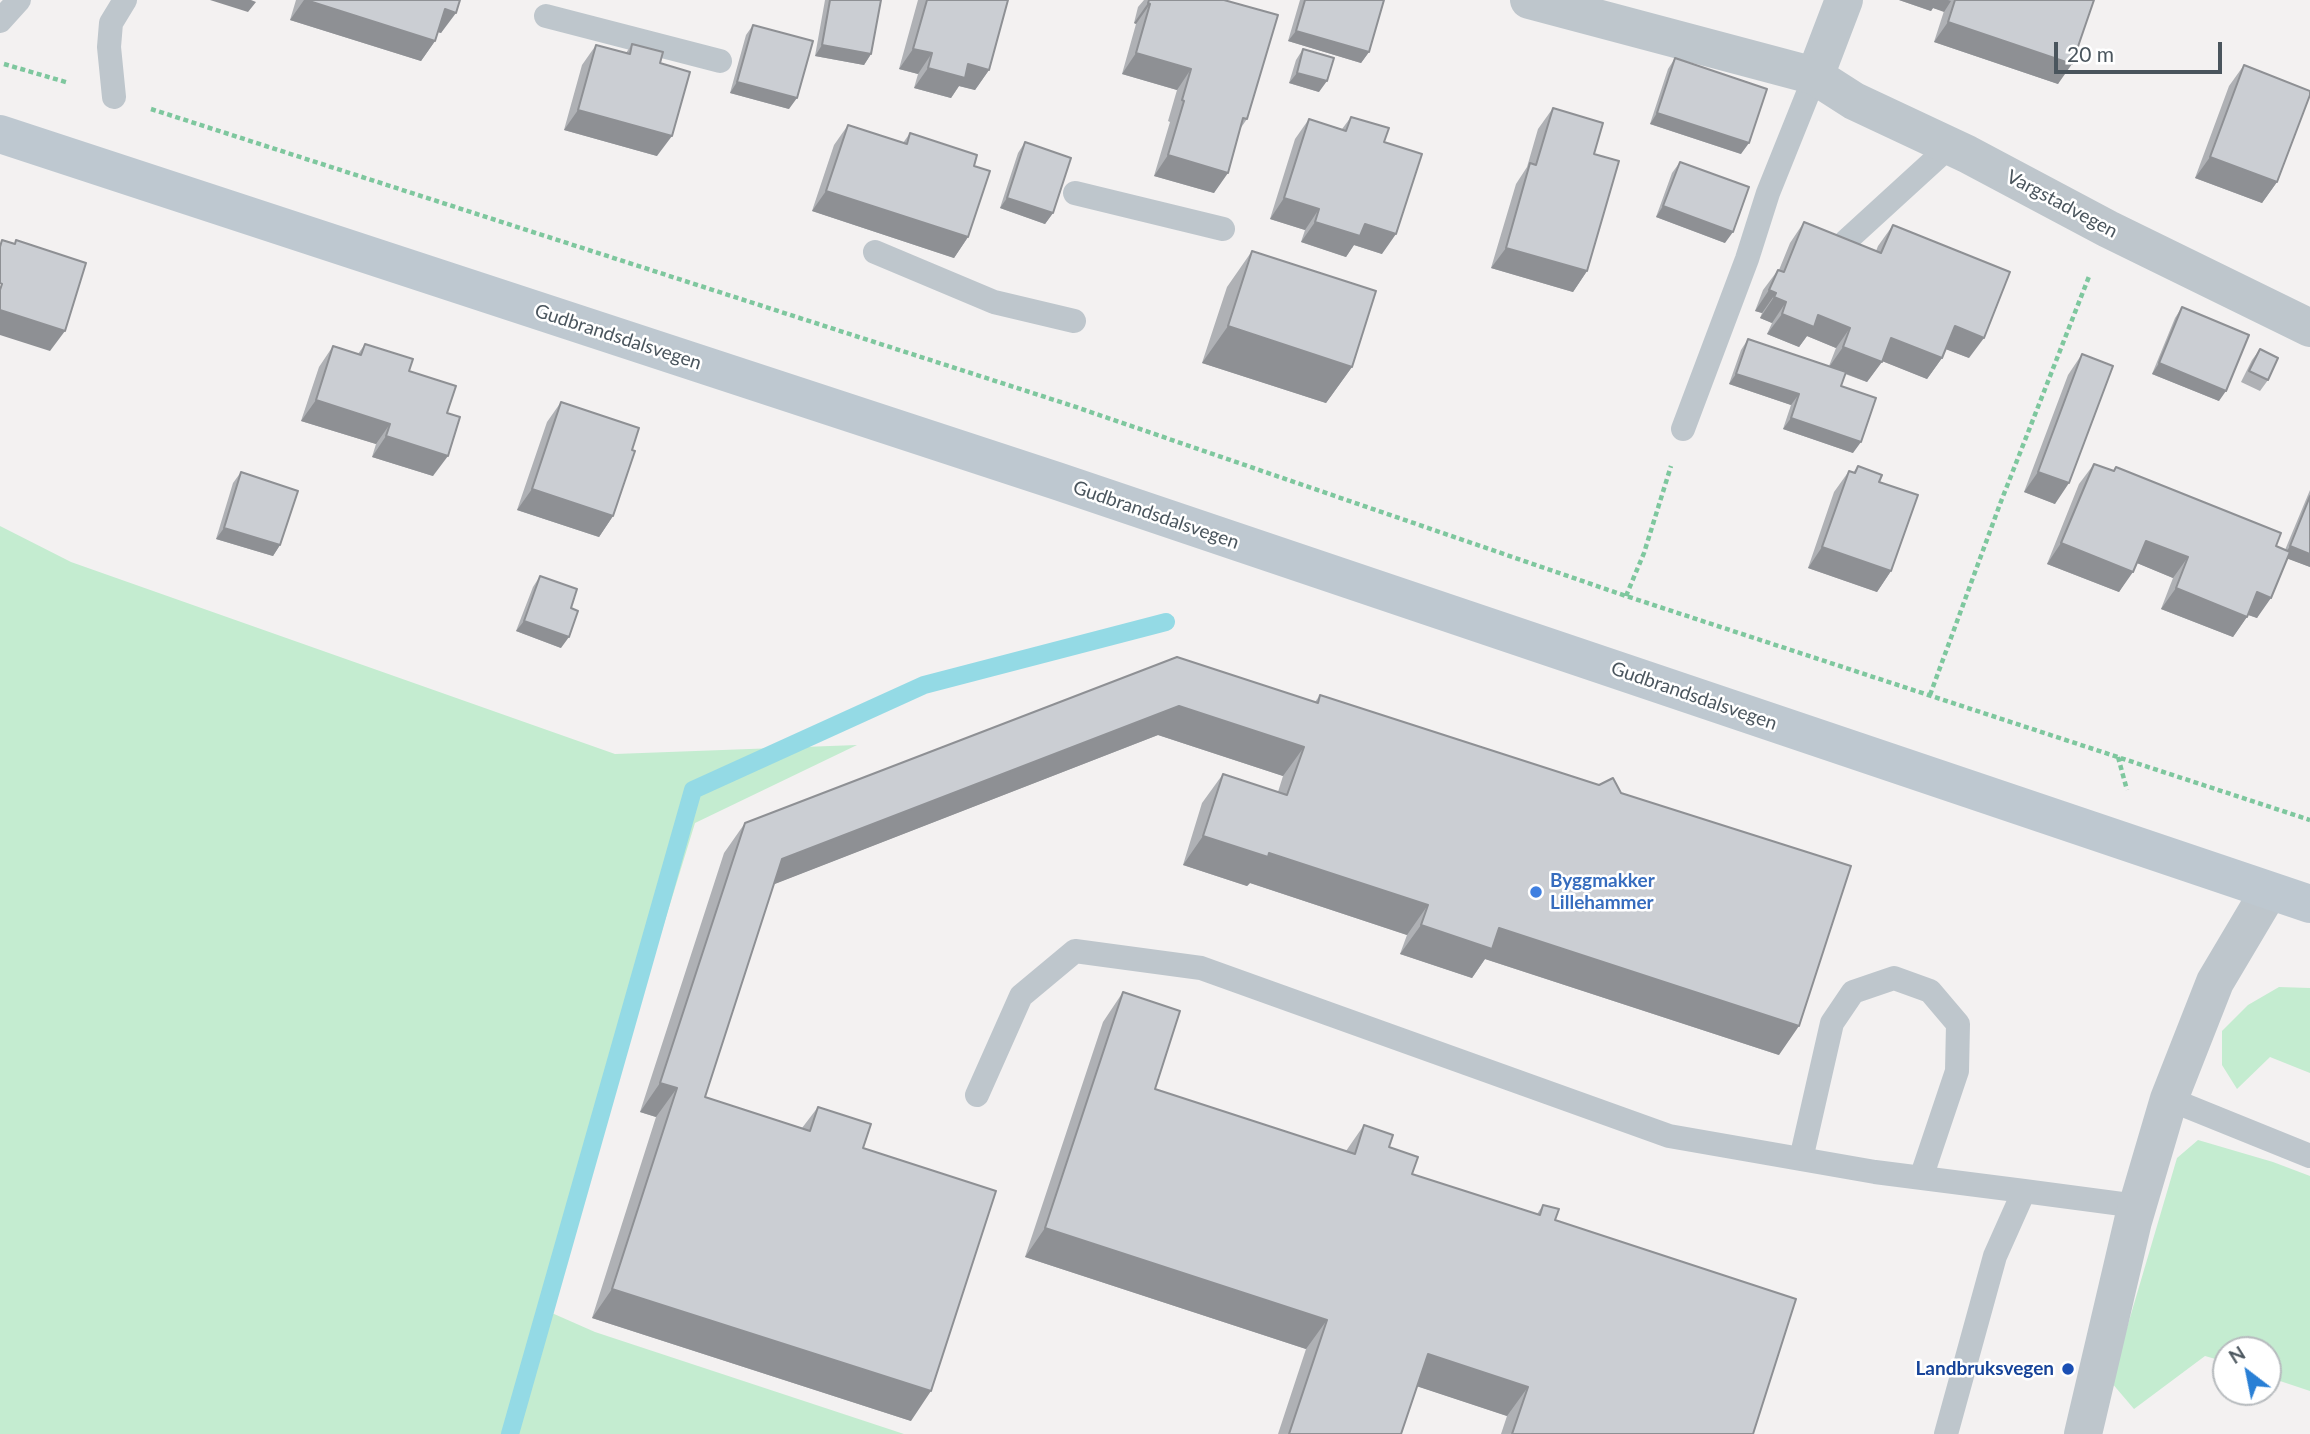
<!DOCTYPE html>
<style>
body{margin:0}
#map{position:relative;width:2310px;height:1434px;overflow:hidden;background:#f3f1f1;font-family:Lato,sans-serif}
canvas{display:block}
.north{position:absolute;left:2212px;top:1336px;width:70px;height:70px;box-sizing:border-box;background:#fff;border:2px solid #b7bbbe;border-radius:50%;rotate:328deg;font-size:19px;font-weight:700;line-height:28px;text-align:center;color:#4a555d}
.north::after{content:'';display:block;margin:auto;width:24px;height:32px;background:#297fd5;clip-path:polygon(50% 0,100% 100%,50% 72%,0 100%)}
.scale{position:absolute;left:2054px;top:42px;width:168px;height:32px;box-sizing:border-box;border:4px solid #4a555d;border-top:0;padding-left:9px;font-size:21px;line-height:24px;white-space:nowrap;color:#4a555d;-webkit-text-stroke:5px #fff;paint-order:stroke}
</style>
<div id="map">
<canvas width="2310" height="1434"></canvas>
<div class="north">N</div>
<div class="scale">20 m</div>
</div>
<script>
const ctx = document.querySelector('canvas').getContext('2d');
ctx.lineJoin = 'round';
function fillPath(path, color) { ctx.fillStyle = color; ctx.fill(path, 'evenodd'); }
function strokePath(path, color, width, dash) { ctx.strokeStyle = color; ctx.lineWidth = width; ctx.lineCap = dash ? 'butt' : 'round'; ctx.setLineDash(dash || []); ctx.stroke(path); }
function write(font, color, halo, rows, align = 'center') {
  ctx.font = font + ' Lato,sans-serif'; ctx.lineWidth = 5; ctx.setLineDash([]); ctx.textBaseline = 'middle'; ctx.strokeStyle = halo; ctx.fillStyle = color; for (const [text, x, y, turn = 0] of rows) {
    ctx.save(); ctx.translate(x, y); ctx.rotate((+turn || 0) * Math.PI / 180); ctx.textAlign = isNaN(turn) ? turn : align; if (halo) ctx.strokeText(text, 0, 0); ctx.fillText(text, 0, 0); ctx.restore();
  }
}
fillPath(new Path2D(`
 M0,526l71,36 544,192 242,-9 -162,78 -150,487 50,22 309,102h-904z
 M2279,987l31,1v85l-40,-16 -33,32 -15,-24v-34l26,-26z
 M2198,1140l75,22 37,14v215l-42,-14v-27h-42v12l-21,-6 -71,53 -23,-27 66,-224z`), '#c4ecd0');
strokePath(new Path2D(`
 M510,1434l183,-644 231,-105 242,-63`), '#94dae5', 18);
strokePath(new Path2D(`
 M4,64l65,19
 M151,109l922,297 553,190 684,224
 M1626,596l18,-43 27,-87
 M1930,695l70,-191 90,-230
 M2118,757l9,33`), '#7ec79e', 4.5, [5, 3.5]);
strokePath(new Path2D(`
 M546,16l174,45
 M0,21l19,-21
 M114,97l-5,-50 2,-24 14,-23
 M1075,193l148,36
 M1846,241l104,-95
 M875,252l119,50 80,19
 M1683,429l64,-170 21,-66 47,-117
 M977,1095l44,-99 54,-45 126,17 468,168 206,36 149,19
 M2169,1099l141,57
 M1801,1159l31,-136 21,-31 41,-14 36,13 28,33 -1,47 -36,107
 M1946,1434l49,-178 29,-65 113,15`), '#bec6cc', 24);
strokePath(new Path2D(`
 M1529,0l286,76 39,25 113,53 141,75 202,99
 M1815,76l29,-76
 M2083,1434l50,-213 36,-122 46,-117 54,-91`), '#bec6cc', 38);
strokePath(new Path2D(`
 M0,134l1057,347 1253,423`), '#bec8d0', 38);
fillPath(new Path2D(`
 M296,0h164l-19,33 -3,-1 -3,9 -14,20 -131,-41z
 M825,0h56l-10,54 -7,11 -49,-9z
 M918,0h90l-19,70 -14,20 -16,-4 -8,12 -37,-10 4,-14 -19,-5z
 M1144,0h80l23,119 -7,10 -26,64 -60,-17 16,-54 -2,-1 9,-31 -55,-16 14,-50 -2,-1 4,-16z
 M1300,0h84l-15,52 -8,11 -73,-22z
 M1899,0h195l-36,84 -124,-42 10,-31 -11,-3 -2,3z
 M753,25l36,84 -59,-16 16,-58z
 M632,44l28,19 -3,93 -93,-26 18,-65 14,-20 30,8z
 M1303,49l16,43 -30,-9 7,-23z
 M1675,58l66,96 -91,-30 18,-55z
 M2244,65l33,117 -15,21 -67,-25 34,-92z
 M1553,108l41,46 -7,117 -14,21 -82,-24 25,-84 11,-17 11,-38z
 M1351,117l33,25 -2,112 -28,-9 -8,12 -45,-15 4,-12 -35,-11 25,-80 14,-20 33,10z
 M848,125l55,18 7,-10 64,33 -6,71 -14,21 -142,-47 22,-66z
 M1025,142l28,71 -8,11 -45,-16 18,-55z
 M1680,162l45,81 -69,-26 16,-44z
 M1804,222l72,29 2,-5 15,-21 76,133 -23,-9 -4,9 -15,21 -45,-18 -15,21 -22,-8 -4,12 12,67 -70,-24 8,-24 -62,-21 12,-34 7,-11 81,27 7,-18 -29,-12 -8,11 -32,-13 5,-11 -12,-5 2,-5 -7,-2 8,-21 15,-20h1l11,-27z
 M1252,251l100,116 -26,36 -124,-40 25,-76z
 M2182,307l37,94 -67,-27 23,-56z
 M365,344l44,27 38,42 -14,63 -61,-19 4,-13 -75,-23 18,-54 14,-21 25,8z
 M2260,349l8,31 -8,11 -19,-9 11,-22z
 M2082,354l-27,150 -31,-12 44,-117z
 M561,402l71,48 -19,66 -14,21 -82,-27 30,-88z
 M2094,464l19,7 3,-4 160,79 9,4 25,-60v77l-23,-9 -30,60 -9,-3 -15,22 -72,-28 12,-31 -36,-15 -18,29 -72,-28 32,-80z
 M1858,466l21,16 12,89 -14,21 -69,-24 26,-76 15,-21 4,2z
 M241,472l39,73 -7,11 -57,-17 17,-56z
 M540,576l21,72 -45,-17 17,-44z
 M1177,657l138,45 5,-7 301,98 158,262 -294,-96 -13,19 -72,-24 7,-19 -157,-52 -3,3 -64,-21 19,-62 21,-29 55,18 5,-16 -125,-41 -384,149 -69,213 97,31 16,-21 45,41 48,273 -319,-103 64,-201 -16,-5 84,-259 21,-30z
 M1123,992l32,97 191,62 18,-26 25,22 23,27 125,40 6,-9 12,15 198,214h-252l6,-18 -90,-30 -16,48h-123l28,-85 -281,-92 78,-235z`), '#afb1b5');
fillPath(new Path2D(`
 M210,0h41l5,2 -8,10z
 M304,0h2l129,41 -14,20 -131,-41z
 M1899,0h49l3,1 -7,11 -11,-4 -2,3z
 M1148,3l2,1 -14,20 -2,-1z
 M445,9l11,4 -15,20 -10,-3z
 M1948,22l124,42 -14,20 -124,-42z
 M1296,31l73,21 -8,11 -73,-22z
 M822,45l49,9 -7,11 -49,-9z
 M913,49l19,4 -14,21 -19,-5z
 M1136,53l55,16 -14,21 -55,-16z
 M968,64l21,6 -14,20 -16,-4 -8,12 -37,-10 14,-20z
 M1297,73l30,8 -8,11 -30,-9z
 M737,82l60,16 -8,11 -59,-16z
 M578,110l94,26 -15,20 -93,-26z
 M1657,113l92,30 -8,11 -91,-30z
 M1168,155l60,18 -14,20 -60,-17z
 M2210,157l67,25 -15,21 -67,-25z
 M826,191l142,46 -14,21 -142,-47z
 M1007,198l46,15 -8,11 -45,-16z
 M1284,198l35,11 -14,21 -35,-11z
 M1663,206l70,26 -8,11 -69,-26z
 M1315,222l50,2 31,10 -14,20 -28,-9 -8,12 -45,-15z
 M1506,248l81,23 -14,21 -82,-24z
 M1769,290l7,3 -14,20 -7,-2z
 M1774,297l12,5 -14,21 -12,-5z
 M0,310l65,21 -15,20 -50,-16z
 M1782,314l36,1 32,13 -14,20 -29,-12 -8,11 -32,-13z
 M1228,326l124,41 -26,36 -124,-40z
 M1955,326l29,12 -15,20 -29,-11z
 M1891,338l51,20 -15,21 -50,-20z
 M1843,347l39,15 -15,20 -38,-15z
 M2159,363l67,28 -7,10 -67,-27z
 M1736,374l63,20 -8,11 -62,-21z
 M316,400l74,24 -14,20 -75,-23z
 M1791,418l70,24 -8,11 -70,-24z
 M386,436l62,20 -15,20 -61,-19z
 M2038,472l31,11 -14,21 -31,-12z
 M532,489l81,27 -14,21 -82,-27z
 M224,528l56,17 -7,11 -57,-17z
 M2146,541l42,16 -15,21 -41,-17z
 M2061,543l72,29 -14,20 -72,-28z
 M2290,546l20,8v13l-27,-10z
 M1822,547l69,24 -14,21 -69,-24z
 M2176,588l71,29 -14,20 -72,-28z
 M2257,592l14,6 -14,20 -14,-5z
 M524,621l45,16 -8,11 -45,-17z
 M1179,706l125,41 -21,29 -125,-41 -396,154 20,-30z
 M1203,836l66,17 159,52 -21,30 -157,-52 -3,3 -64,-21z
 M1421,925l78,3 300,98 -20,29 -294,-96 -13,19 -72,-24z
 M660,1083l17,5 -21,29 -16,-5z
 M1045,1228l282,92 -21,29 -281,-92z
 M612,1289l319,102 -20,30 -319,-103z
 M1428,1354l100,33 -21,29 -100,-33z`), '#8e9094');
const building = new Path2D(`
 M306,0h154l-4,13 -11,-4 -10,32z
 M830,0h51l-10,54 -49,-9z
 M927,0h81l-19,70 -21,-6 -3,14 -37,-10 4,-15 -19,-4z
 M1149,0h75l54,15 -31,104 -4,-1 -15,55 -60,-18 16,-54 -2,-1 9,-31 -55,-16 14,-49 -2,-1z
 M1305,0h79l-15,52 -73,-21z
 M1955,0h139l-22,64 -124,-42z
 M753,25l60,16 -16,57 -60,-16z
 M632,44l31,8 -3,11 30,9 -18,64 -94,-26 18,-65 34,9z
 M1303,49l31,9 -7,23 -30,-8z
 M1675,58l92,31 -18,54 -92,-30z
 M2244,65l66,26v4l-33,87 -67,-25z
 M1553,108l50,15 -9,31 25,7 -32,110 -81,-23 24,-85 6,2z
 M1351,117l38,11 -5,14 38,12 -26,80 -31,-10 -5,12 -45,-14 4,-13 -35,-11 25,-79 37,12z
 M848,125l59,19 3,-11 67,22 -3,11 16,5 -22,66 -142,-46z
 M1025,142l46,16 -18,55 -46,-15z
 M1680,162l69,25 -16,45 -70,-26z
 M1804,222l77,31 12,-28 117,47 -26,66 -29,-12 -13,32 -51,-20 -9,24 -39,-15 7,-19 -32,-13 -4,12 -32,-13 4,-12 -12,-5 2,-4 -7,-3 9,-20 6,2z
 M2,240l13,4 1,-4 70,23 -21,68 -65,-21v-20l2,-6 -2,-1v-36z
 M1252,251l124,40 -24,76 -124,-41z
 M2182,307l67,28 -23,56 -67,-28z
 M1748,339l98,33 -5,14 35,12 -15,44 -70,-24 8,-24 -63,-20z
 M365,344l48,15 -4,12 47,15 -9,27 13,4 -12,39 -62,-20 4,-12 -74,-24 17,-54 28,9z
 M2260,349l18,9 -10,22 -19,-9z
 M2082,354l31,12 -44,117 -31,-11z
 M561,402l78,26 -7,22 3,1 -22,65 -81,-27z
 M2094,464l20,7 2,-4 165,66 -5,13 14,6 -19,46 -14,-6 -10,25 -71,-29 12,-31 -42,-16 -13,31 -72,-29z
 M1858,466l24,9 -3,7 39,13 -27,76 -69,-24 27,-76 6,2z
 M241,472l57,19 -18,54 -56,-17z
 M2310,496v58l-20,-8z
 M540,576l37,13 -6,19 7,3 -9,26 -45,-16z
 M1177,657l141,46 2,-8 279,90 14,-7 8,15 230,73 -52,160 -300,-98 -7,21 -71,-24 7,-20 -159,-52 -1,4 -65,-21 20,-62 64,21 17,-48 -125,-41 -397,153 -77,238 105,34 8,-24 53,17 -8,24 133,43 -65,200 -319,-102 65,-201 -17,-5 85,-260z
 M1123,992l57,19 -25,78 200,65 9,-29 29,10 -4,12 29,10 -6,17 128,41 3,-10 16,4 -4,11 241,79 -43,135h-241l16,-47 -100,-33 -27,80h-112l38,-114 -282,-92z`);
fillPath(building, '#cbced3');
strokePath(building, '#8e9094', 2);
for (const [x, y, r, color] of [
 [1536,892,7,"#3f7fe0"],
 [2068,1369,7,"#1a4fb4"]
]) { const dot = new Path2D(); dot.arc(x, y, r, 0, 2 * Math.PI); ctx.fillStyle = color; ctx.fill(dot); strokePath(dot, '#fff', 2.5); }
write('19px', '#4a555d', '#fff', [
 ["Vargstadvegen",2062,204,28],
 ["Gudbrandsdalsvegen",618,337,18],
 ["Gudbrandsdalsvegen",1156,515,19],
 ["Gudbrandsdalsvegen",1694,696,19]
]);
write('bold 19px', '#366cbe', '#fff', [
 ["Byggmakker",1550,881],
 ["Lillehammer",1550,903]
], 'left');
write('bold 19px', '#164399', '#fff', [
 ["Landbruksvegen",2054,1369]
], 'right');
</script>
